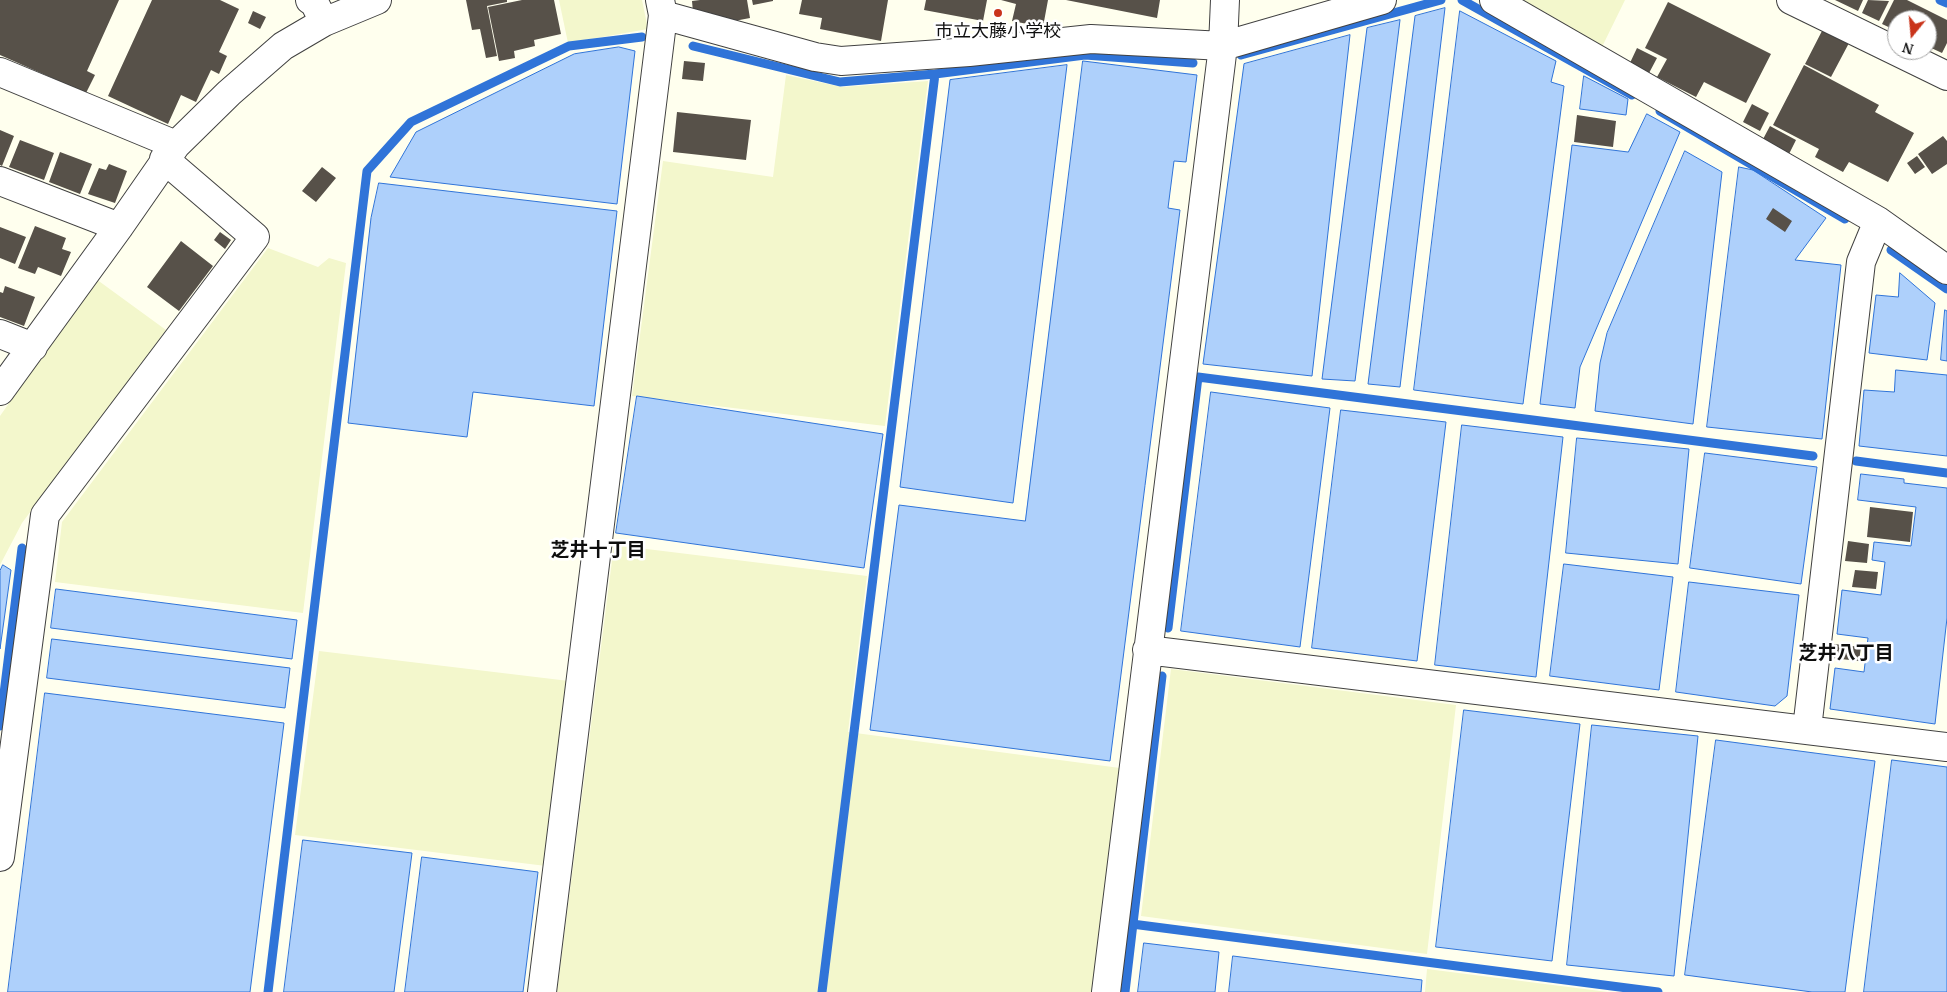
<!DOCTYPE html>
<meta charset="utf-8">
<style>
body{margin:0}
#map{position:relative;width:1947px;height:992px;overflow:hidden;background:#ffe;font-family:"PT Serif",serif}
canvas{display:block}
.north{position:absolute;left:1887px;top:10px;width:50px;height:50px;box-sizing:border-box;background:#fff;border:1px solid #9f9f9f;border-radius:50%;rotate:197deg;font-size:14px;font-weight:700;line-height:20px;text-align:center;color:#0e0e0e}
.north::after{content:'';display:block;margin:auto;width:18px;height:22px;background:#c9341b;clip-path:polygon(50% 0,100% 100%,50% 72%,0 100%)}
</style>
<div id="map">
<canvas width="1947" height="992"></canvas>
<div class="north">N</div>
</div>
<script>
const ctx = document.querySelector('canvas').getContext('2d');
ctx.lineJoin = 'round';
function fillPath(path, color) { ctx.fillStyle = color; ctx.fill(path, 'evenodd'); }
function strokePath(path, color, width, dash) { ctx.strokeStyle = color; ctx.lineWidth = width; ctx.lineCap = dash ? 'butt' : 'round'; ctx.setLineDash(dash || []); ctx.stroke(path); }
function write(font, color, halo, rows, align = 'center') {
  ctx.font = font + ' "PT Serif","Noto Sans JP",serif'; ctx.lineWidth = 5; ctx.setLineDash([]); ctx.textBaseline = 'middle'; ctx.strokeStyle = halo; ctx.fillStyle = color; for (const [text, x, y, turn = 0] of rows) {
    ctx.save(); ctx.translate(x, y); ctx.rotate((+turn || 0) * Math.PI / 180); ctx.textAlign = isNaN(turn) ? turn : align; if (halo) ctx.strokeText(text, 0, 0); ctx.fillText(text, 0, 0); ctx.restore();
  }
}
fillPath(new Path2D(`
 M559,0h83l6,29 -80,14z
 M1513,0h112l-25,51z
 M786,75l56,12 86,-6 -43,345 -253,-30 31,-235 110,16z
 M268,248l50,19 11,-9 17,5 -43,350 -248,-31 7,-60z
 M96,279l70,51 -144,193 -22,42v-149z
 M614,545l253,31 -19,156 272,36 -28,224h-535z
 M319,651l250,30 -23,185 -251,-31z
 M1171,669l285,36 -29,249 -286,-38z
 M1427,969l181,23h-183z`), '#f3f7cc');
const water = new Path2D(`
 M1445,8l-45,379 -32,-3 47,-368z
 M1460,11l96,50 -5,21 13,4 -41,318 -109,-14z
 M1400,20l-45,361 -33,-2 45,-351z
 M1350,35l-38,341 -109,-12 41,-300z
 M619,47l16,4 -18,153 -227,-27 26,-45 158,-78z
 M1083,61l114,14 -11,87 -12,-1 -6,47 12,2 -70,551 -240,-31 29,-225 126,16z
 M1067,65l-54,438 -113,-16 50,-407z
 M1584,76l44,23 -2,16 -46,-6z
 M1647,114l33,18 -100,235 -5,41 -35,-4 32,-259 56,7z
 M1685,151l37,21 -29,252 -98,-13 5,-48 7,-30z
 M1739,167l14,3 73,48 -31,42 46,5 -19,174 -115,-12z
 M379,183l238,28 -23,195 -121,-14 -6,45 -119,-14 23,-205z
 M1900,273l35,30 -8,57 -58,-7 7,-58 22,2z
 M1945,310l2,1v50l-6,-1z
 M1896,370l51,5v81l-88,-10 5,-56 30,2z
 M1211,392l119,16 -30,239 -119,-16z
 M637,396l246,38 -19,134 -248,-35z
 M1341,410l105,12 -29,239 -105,-13z
 M1462,425l101,12 -27,240 -101,-12z
 M1577,438l112,11 -11,115 -112,-11z
 M1705,453l112,14 -16,117 -111,-16z
 M1861,474l43,5v4l43,5v130l-12,106 -105,-15 5,-41 29,4 4,-34 -31,-4 5,-44 39,5 4,-33 -13,-2 2,-18 37,4 5,-39 -58,-7z
 M1564,564l109,13 -14,113 -109,-14z
 M3,565l8,5 -11,79v-78z
 M1689,582l110,13 -12,101 -12,10 -99,-14z
 M56,589l241,31 -5,39 -241,-31z
 M52,639l238,29 -5,40 -238,-30z
 M45,693l239,30 -34,269h-242z
 M1464,710l116,14 -28,237 -116,-14z
 M1592,725l106,11 -24,240 -107,-11z
 M1716,740l159,21 -30,231h-33l-127,-17z
 M1892,760l55,7v225h-83z
 M303,840l109,13 -18,139h-110z
 M422,857l116,15 -15,120h-118z
 M1144,943l75,9 -4,40h-77z
 M1233,956l189,24 -1,12h-192z`);
fillPath(water, '#aed0fb');
strokePath(water, '#3074d8', 1);
strokePath(new Path2D(`
 M1462,0l170,95
 M1940,0l7,3
 M693,46l147,36 95,-8 150,-19 108,8
 M1241,55l200,-55
 M1660,111l185,108
 M1891,250l56,39
 M1856,461l91,12
 M1168,628l30,-251 615,79
 M0,726l22,-178
 M1132,924l526,68
 M268,992l99,-821 44,-49 158,-76 73,-9
 M822,992l113,-918
 M1125,992l37,-316`), '#3074d8', 9);
fillPath(new Path2D(`
 M0,0h119l-32,71 8,4 -9,18 -86,-38z
 M152,0h68l19,9 -20,43 8,4 -8,18 -8,-4 -15,32 -15,-7 -13,29 -60,-28z
 M466,0h41v2l-20,4 10,50 -11,2 -6,-29 -8,1z
 M522,0h32l7,34 -27,6 1,6 -21,5 1,7 -16,3 -11,-54z
 M700,0h47l3,18 -21,4 -25,-6 -1,-5 -10,1 -1,-11z
 M752,0h21v1l-20,4z
 M802,0h86l-7,41 -61,-12 2,-11 -23,-4z
 M926,0h61l-4,21 -59,-11z
 M1001,0h47l-5,27 -31,-6 4,-17z
 M1066,0h94l-3,18z
 M1835,0h28l-5,11z
 M1868,0l21,1 -10,20 -17,-8z
 M1894,0h13l40,20v23l-5,10 -15,-7v-26h-30v11l-15,-7z
 M1668,2l103,52 -25,49 -42,-21 -8,15 -39,-20 10,-18 -22,-11z
 M253,11l13,6 -6,12 -12,-6z
 M1823,29l26,14 -18,34 -26,-13z
 M1637,48l20,10 -9,17 -19,-10z
 M684,61l21,2 -2,18 -21,-2z
 M1804,65l75,40 -4,7 39,21 -26,49 -39,-20 -6,10 -28,-15 4,-8 -46,-24z
 M1752,104l17,9 -9,18 -17,-9z
 M677,112l74,8 -5,40 -73,-8z
 M1577,115l39,6 -3,26 -39,-5z
 M1770,126l26,14 -7,14 -27,-13z
 M0,130l14,6 -12,30 -2,-1z
 M1943,136l4,5v23l-15,10 -14,-20z
 M20,140l34,13 -10,27 -35,-13z
 M60,152l32,12 -12,30 -31,-12z
 M1917,156l8,11 -10,7 -8,-11z
 M109,164l18,7 -12,32 -27,-9 11,-26 7,2z
 M322,167l14,11 -20,24 -14,-11z
 M1773,208l19,13 -7,11 -19,-13z
 M35,226l31,12 -4,11 9,3 -10,24 -23,-9 -3,7 -17,-6z
 M0,227l26,10 -11,27 -15,-6z
 M220,232l11,8 -6,9 -11,-9z
 M181,241l32,25 -34,45 -32,-24z
 M5,286l30,11 -11,29 -24,-9v-25l3,1z
 M1870,507l43,5 -3,30 -43,-5z
 M1848,541l21,3 -2,19 -22,-2z
 M1855,570l23,2 -2,17 -24,-2z
 M1834,644l27,3 -2,14 -27,-3z`), '#575149');
const minor = new Path2D(`
 M310,0l4,2 10,20
 M1494,0l384,221 69,49
 M1791,0l156,76
 M663,15l152,42 26,4 128,-9 122,-13 132,7 159,-46
 M0,72l176,73
 M0,181l119,46
 M0,334l33,13
 M0,391l119,-164 57,-82 53,-52 54,-47 41,-24 53,-22
 M1147,650l800,97
 M1807,729l54,-467 17,-41
 M0,857l45,-342 210,-278 -91,-78
 M542,992l121,-977 -3,-15
 M1106,992l117,-946 2,-46`);
strokePath(minor, '#414141', 30);
strokePath(minor, '#fff', 28);
for (const [x, y, r, color] of [
 [998,13,5,"#c9341b"]
]) { const dot = new Path2D(); dot.arc(x, y, r, 0, 2 * Math.PI); ctx.fillStyle = color; ctx.fill(dot); strokePath(dot, '#fff', 2); }
write('18px', '#0e0e0e', '#fff', [
 ["市立大藤小学校",998,32]
]);
write('bold 19px', '#0e0e0e', '#fff', [
 ["芝井十丁目",598,551],
 ["芝井八丁目",1846,654]
]);
</script>
